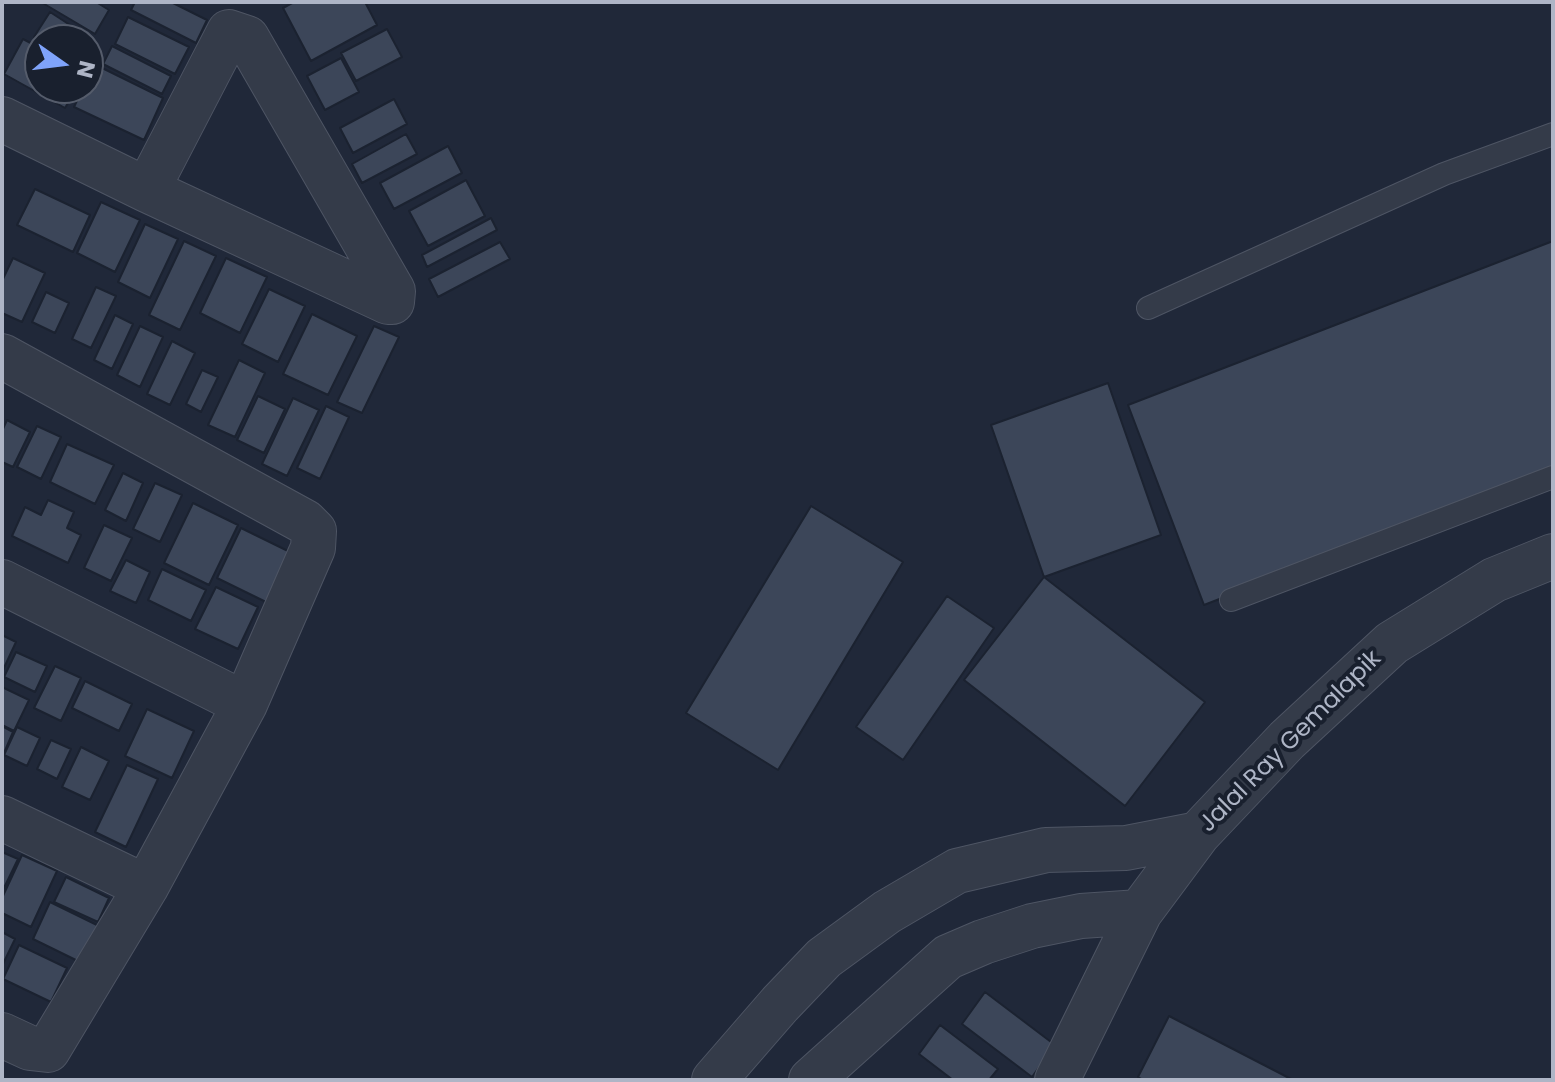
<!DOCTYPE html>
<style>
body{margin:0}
#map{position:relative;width:1555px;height:1082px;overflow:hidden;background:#202839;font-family:Poppins,sans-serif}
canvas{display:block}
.frame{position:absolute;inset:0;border:4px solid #aeb5c6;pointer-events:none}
.north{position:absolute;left:24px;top:24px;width:80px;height:80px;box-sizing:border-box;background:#19202e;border:2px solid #555c6b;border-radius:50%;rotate:104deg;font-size:22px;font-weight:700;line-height:32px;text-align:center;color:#aeb5c6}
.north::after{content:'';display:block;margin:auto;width:28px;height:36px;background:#7fa3fa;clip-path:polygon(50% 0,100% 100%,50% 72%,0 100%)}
</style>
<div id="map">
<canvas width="1555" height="1082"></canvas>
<div class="frame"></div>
<div class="north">N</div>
</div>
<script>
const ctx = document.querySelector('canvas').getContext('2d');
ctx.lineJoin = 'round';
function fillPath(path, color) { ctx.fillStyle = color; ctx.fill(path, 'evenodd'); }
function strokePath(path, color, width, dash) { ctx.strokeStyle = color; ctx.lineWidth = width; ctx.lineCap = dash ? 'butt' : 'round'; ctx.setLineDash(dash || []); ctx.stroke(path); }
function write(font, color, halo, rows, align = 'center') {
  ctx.font = font + ' Poppins,sans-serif'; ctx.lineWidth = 8; ctx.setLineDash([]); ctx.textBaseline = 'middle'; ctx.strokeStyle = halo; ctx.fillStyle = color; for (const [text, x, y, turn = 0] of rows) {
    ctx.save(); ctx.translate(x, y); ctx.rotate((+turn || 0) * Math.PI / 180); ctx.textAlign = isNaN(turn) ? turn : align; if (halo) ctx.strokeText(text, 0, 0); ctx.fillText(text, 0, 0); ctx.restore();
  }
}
const building = new Path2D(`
 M41,2h55l13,8 -14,24z
 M135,2h36l36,18 -11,23 -65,-33z
 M294,2h71l12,23 -66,36 -28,-53z
 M50,12l40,26 -2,4 -48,-1 -6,-4z
 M128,17l61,30 -14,27 -60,-30z
 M387,29l15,28 -46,24 -15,-28z
 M23,39l17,9v40h37l-12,20 -61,-34z
 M112,46l59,30 -9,18 -59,-30z
 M341,58l18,34 -34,18 -18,-34z
 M94,64l69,34 -19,42 -70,-33 9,-19h5v-11z
 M394,99l13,25 -54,29 -13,-25z
 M406,134l11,20 -55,29 -10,-19z
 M448,146l14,27 -68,36 -14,-26z
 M466,180l19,36 -57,30 -19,-35z
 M35,189l55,26 -17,37 -56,-27z
 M101,202l39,18 -25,52 -38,-19z
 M491,218l6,12 -70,37 -5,-12z
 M145,224l33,15 -28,59 -32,-16z
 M184,241l32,15 -36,74 -31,-15z
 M1553,241v229l-349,135 -76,-200z
 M500,242l10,17 -72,38 -9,-18z
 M13,258l32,15 -23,49 -20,-9v-32z
 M226,258l41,19 -27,56 -40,-20z
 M96,287l20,9 -25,52 -19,-9z
 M269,289l36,17 -27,56 -36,-18z
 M46,292l23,11 -14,30 -23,-11z
 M312,314l45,22 -29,59 -45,-21z
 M115,315l18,9 -21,45 -18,-9z
 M140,326l23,11 -23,50 -23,-12z
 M374,326l25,11 -37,76 -25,-11z
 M172,341l23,12 -25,52 -23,-11z
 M239,360l26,13 -30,64 -27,-12z
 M202,370l16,7 -17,35 -15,-8z
 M1108,383l53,152 -117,42 -53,-152z
 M258,396l27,13 -21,44 -27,-13z
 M293,398l26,12 -32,66 -25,-12z
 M326,406l23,11 -29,62 -23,-11z
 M7,420l23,12 -17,35 -11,-5v-31z
 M37,426l24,11 -20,42 -24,-12z
 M67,444l47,21 -19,39 -45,-22z
 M123,473l20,10 -17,38 -21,-11z
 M155,483l27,12 -22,47 -27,-13z
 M48,500l26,12 -7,16 14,7 -13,28 -56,-27 13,-29 16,8z
 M193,503l45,22 -29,60 -45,-22z
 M811,506l92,56 -125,208 -92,-57z
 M104,525l28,13 -21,43 -27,-13z
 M241,528l51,25 -24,50 -51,-25z
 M126,560l24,12 -14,31 -26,-12z
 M162,569l44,21 -15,31 -43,-21z
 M1044,577l161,125 -80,104 -161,-126z
 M216,587l42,20 -20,42 -43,-20z
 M947,596l47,32 -91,132 -47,-33z
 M2,635l14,7 -13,28 -1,-1z
 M16,652l31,14 -12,26 -31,-15z
 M55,666l26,12 -20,43 -27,-13z
 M85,681l47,23 -13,27 -47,-23z
 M2,687l27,13 -15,31 -12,-6z
 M147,709l47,22 -22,47 -47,-22z
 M2,726l11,6 -9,21 -2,-1z
 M17,727l23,11 -13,28 -23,-11z
 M51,740l20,9 -14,30 -20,-10z
 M81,747l28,14 -19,39 -28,-13z
 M127,765l31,14 -32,68 -31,-15z
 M2,852l16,7 -16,33z
 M22,855l35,16 -26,56 -29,-14v-15z
 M66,877l43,21 -11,24 -44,-20z
 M50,902l51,25 -17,37 -51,-25z
 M2,932l13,7 -13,27z
 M19,945l48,23 -16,34 -48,-23z
 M985,992l70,53 -23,32 -70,-53z
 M1169,1016l124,64h-150l-5,-3z
 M940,1025l58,44 -9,11h-36l-34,-26z`);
fillPath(building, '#3c4659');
strokePath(building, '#1b2230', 2);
const lane = new Path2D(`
 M1148,308l296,-134 109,-40
 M1231,600l322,-123`);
const street = new Path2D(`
 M2,119l145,71 241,112h4l1,-11 -146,-253 -18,-6 -82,158
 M2,356l303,166 9,9 -1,17 -68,156 -99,183 -98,163 -18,-2 -28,-13
 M2,582l243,122
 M2,818l144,69
 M714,1080l66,-76 44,-46 63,-46 70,-41 89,-21 80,-2 72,-14
 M811,1080l137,-123 35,-15 49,-16 49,-10 59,-4
 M1057,1080l83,-168 58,-78 89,-94 105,-97 102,-63 59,-24`);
strokePath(lane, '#4e5564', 24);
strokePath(street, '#4e5564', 46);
strokePath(lane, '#343b49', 22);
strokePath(street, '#343b49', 44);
write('24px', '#aeb5c6', '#19202e', [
 ["Jalal Ray Gemalapik",1291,742,-45]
]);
</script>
